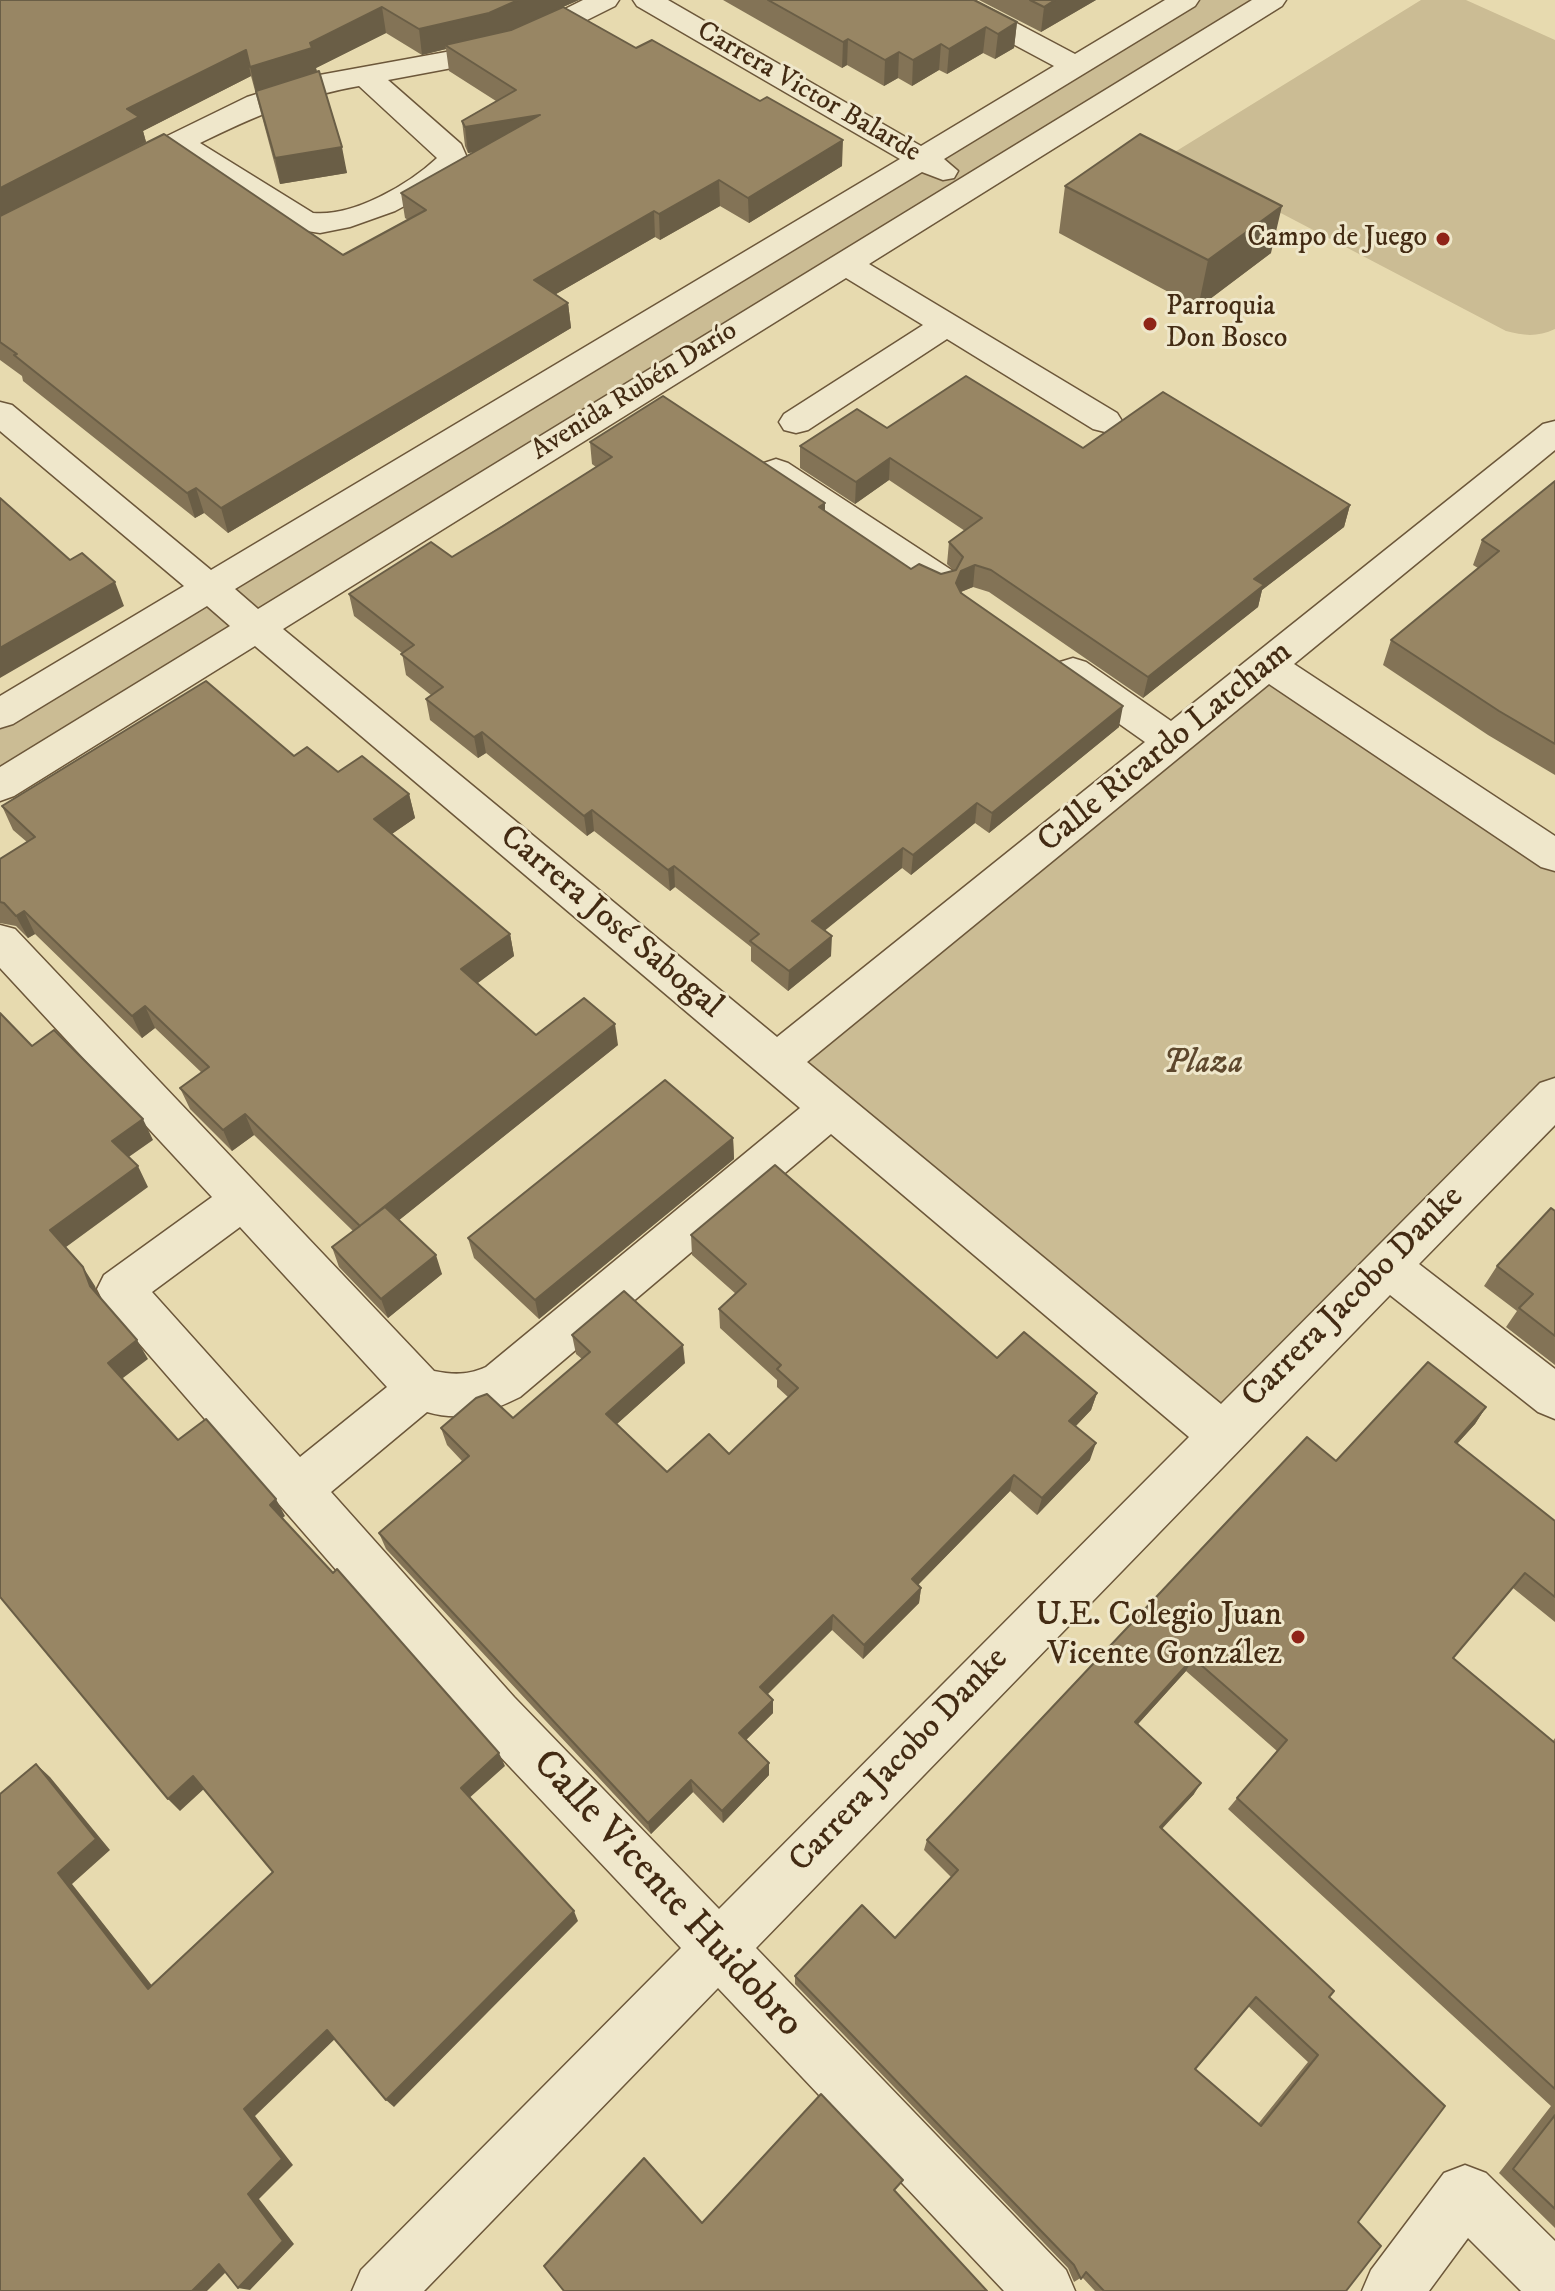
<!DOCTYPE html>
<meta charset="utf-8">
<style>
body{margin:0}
canvas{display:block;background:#e7daaf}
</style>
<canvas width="1555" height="2291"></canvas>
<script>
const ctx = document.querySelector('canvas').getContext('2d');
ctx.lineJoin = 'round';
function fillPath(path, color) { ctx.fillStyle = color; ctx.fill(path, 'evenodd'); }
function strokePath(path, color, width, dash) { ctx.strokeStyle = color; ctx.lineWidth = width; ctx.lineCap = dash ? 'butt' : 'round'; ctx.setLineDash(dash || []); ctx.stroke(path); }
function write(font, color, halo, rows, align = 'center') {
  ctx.font = font + ' "IM FELL DW Pica",serif'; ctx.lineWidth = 6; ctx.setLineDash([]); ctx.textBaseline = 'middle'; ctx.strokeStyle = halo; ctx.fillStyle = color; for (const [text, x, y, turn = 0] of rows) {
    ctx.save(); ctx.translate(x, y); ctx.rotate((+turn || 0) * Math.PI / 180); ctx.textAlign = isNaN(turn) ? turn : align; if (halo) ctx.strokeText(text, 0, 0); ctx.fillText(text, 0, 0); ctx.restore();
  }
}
fillPath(new Path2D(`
 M1185,0h87l-1272,786v-72z
 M1421,0h45l89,40v289c-17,8 -31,7 -49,2l-336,-176z
 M1268,665l287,191v240l-335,337 -444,-371z`), '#cbbc94');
const minor = new Path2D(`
 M583,0h36l-4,6 -64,32 -67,24 -96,18 73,64 7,16 -32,29 -41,22 -45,16 -30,6 -26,-4 -117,-74 -41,21h-22l-4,-7 4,-7 133,-65 67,-21 154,-28 63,-22zM359,86l78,72c-29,27 -84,59 -124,55l-113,-70c53,-26 101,-47 159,-57z
 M633,0h35l253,146 133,-80 -112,-60 -4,-6h35l102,54 90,-54h34l-4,6 -251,153 14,12 -4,7 -11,2 -21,-8 -687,417 23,20 994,-609h34l-4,6 -413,258 248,149 5,8 -5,8 -12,3 -12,-3 -146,-90 -139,91 -12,3 -12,-3 -5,-8 5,-8 139,-89 -77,-47 -563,351 494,408 368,-295 -85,-60 -6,-10 6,-10 13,-4 13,4 85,59 372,-297 12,-3v29l-261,214 261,172v35l-14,-4 -272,-183 -462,378 414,342 319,-321 15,-5v47l-136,139 136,105v50l-17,-7 -148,-117 -634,653 310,322 9,21h-71l-286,-303 -294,303h-72l9,-21 320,-322 -203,-215 -374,-430 -7,-14 7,-14 108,-78 -212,-229v-43l15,4 419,442c20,4 34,4 52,-4l314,-259 -545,-462 -241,150 -14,5v-34l230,-141 -23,-20 -194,118 -13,4v-32l184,-110 -184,-155v-29l12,3 199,165 689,-411 -263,-153zM831,1134l358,303 -470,472 -205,-212 -183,-205 96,-80c35,10 61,1 93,-15zM240,1227l147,160 -87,70 -148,-165z
 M776,459l12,4 165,108 5,9 -5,9 -13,4 -13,-4 -163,-110 -5,-8 5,-8z
 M1465,2165l21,8 69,68v50h-34l-53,-53 -39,53h-67l9,-21 73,-97z`);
strokePath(minor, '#6c573a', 3);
fillPath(minor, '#efe7cb');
fillPath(new Path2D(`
 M0,0h579l-16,7 279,159 -93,57 -29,-17 -60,34 -5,-3 -99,57 12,9 3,25 -343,205 -24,-20 -9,5 -172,-137 -1,-5 -22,-16zM386,33l36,22 24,-6 3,22 47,30 -34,20 3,25 3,7 6,-1 -73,41 4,25 3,2 -65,35 -223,-99 26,-14 -3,-11 108,-55 29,108 67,-11 -31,-105z
 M723,0h251l43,22 -3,26 -19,11 -12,-6 -36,21 -8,-4 -27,16 -14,-8 -14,8 -37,-21 -5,3z
 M979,0h117l-55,32z
 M1065,186l206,67 -73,55 -139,-75z
 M887,428l196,20 267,57 -6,22 -82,63 -4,17 -115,91 -154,-106 -16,-5 -12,5 158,135 -130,106 -14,-10 -64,52 -9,-7 -78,62 7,26 -43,35 -37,-30v-14l-76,-60 -5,4 -76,-60 -7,5 -101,-83 -8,5 -48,-38 -4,-21 5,-4 -25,-20 -4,-22 -48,-37 -5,-22 103,-37 144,-90 -4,-3 -2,-22 235,70 86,57 30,5 13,-3 -7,-7 2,-22 16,-11 -76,-51 -34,24 -55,-36v-22z
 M1555,481v294l-67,-40 -105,-70 8,-25 87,-72 -5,-3 9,-25z
 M294,756l44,16 71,22 6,24 -23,16 118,100 4,22 -37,27 59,52 82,10 -219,175 43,54 -54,44 -49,-51 -7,-20 21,-16 -99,-96 -22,16 -42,-42 -10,-21 22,-15 -47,-45 -13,10 -107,-104 -7,4 -12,-12 -16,-3v-64l27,-17 -14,-12 -11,-24z
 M733,1138l1,21 -195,160 -65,-61 -6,-20z
 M1555,1211v154l-49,-38 11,-16 -33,-25 13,-20z
 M691,1235l306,123 100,35 -6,17 -15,16 14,34 -53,55 -27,-24 -92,94 3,3 -2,15 -56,56 -31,-29 -65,64 6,6v13l-27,27 23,35 -46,48 -30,-31 -42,42 -265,-285 -7,-16 83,-72 -15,-16 -6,-17 72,-10 69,-59 -6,-5 -4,-19 113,28 -68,61 50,48 62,-18 59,-57 -11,-10v-7l-57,-52 -1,-19 17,-15 -44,-39z
 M1486,1407l-11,17 -18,20 98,77v101l-42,-34 -60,70 100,83 2,-3v490l-56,-55 52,-67 -323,-297 49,-58 -91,-80 -48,53 56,70 -32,35 167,168 29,225 -12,69h-251l-13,-14 -8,5 -6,-14 -273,-284v-8l100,-38 56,-61 -27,-27 3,-10 409,-379zM1248,2006l60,56 -50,62 -63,-55z`), '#837356');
fillPath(new Path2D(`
 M518,0h61l-87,38 -47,7 1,4 -24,6 -3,-26z
 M1055,0h41l-55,32 3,-25z
 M382,7l4,26 -70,35 1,6 -61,19 -6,-26 60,-24z
 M1017,22l-3,26 -19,11 3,-25z
 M986,27l-3,26 -36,21 2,-25z
 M848,39l-1,26 -5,3 1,-26z
 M941,44l-2,26 -27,16 1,-26z
 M246,50l5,26 -108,55 3,11 -146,77v-31l127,-79z
 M899,52l-1,26 -14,8 1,-26z
 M540,115l3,26 -75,12 -3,-26z
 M843,140l-1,26 -93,57 -1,-25z
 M342,147l5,26 -67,11 -5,-26z
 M719,180l1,26 -60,34 -1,-26z
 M1282,206l-11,47 -73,55 10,-48z
 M654,211l1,26 -118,68 -3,-25z
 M568,303l3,25 -343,205 -7,-25z
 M890,458l-1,22 -34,24 1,-22z
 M196,488l8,25 -9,5 -8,-25z
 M825,503v22l-6,-18z
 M1350,505l-6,22 -82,63 -4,17 -115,91 5,-21 106,-98z
 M975,565l-2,22 -15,6 -2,-10 5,-12z
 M115,582l9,24 -124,72v-30z
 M1123,706l-4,21 -130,106 3,-20z
 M482,732l4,21 -8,5 -4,-21z
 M409,794l6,24 -35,24 -6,-23z
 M977,803l-2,20 -64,52 2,-20z
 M592,810l2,21 -7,5 -3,-20z
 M903,848l-1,20 -90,73v-20z
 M674,866l1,21 -5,4 -2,-21z
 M24,911l11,23 -7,4 -12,-22z
 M510,934l4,22 -48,36 -5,-23z
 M832,936l-1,20 -43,35 1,-20z
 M145,1006l10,22 -13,10 -10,-22z
 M615,1024l3,21 -250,200 -7,-20z
 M245,1114l9,21 -22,16 -9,-21z
 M143,1119l10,21 -30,21 -11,-20z
 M733,1138l1,21 -195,160 -4,-19z
 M138,1166l10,21 -86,63 -12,-20z
 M436,1255l6,19 -54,44 -7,-19z
 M83,1267l12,19 7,19 -12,-19z
 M137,1340l11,19 -29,22 -11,-18z
 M683,1345l2,18 -76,68 -3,-17z
 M1097,1393l-6,17 -27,28 5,-17z
 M1486,1407l-11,17 -31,34 11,-16z
 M1096,1443l-6,17 -53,55 5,-17z
 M1014,1475l-4,16 -101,103 3,-15z
 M276,1499l9,17 -6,5 -9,-16z
 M921,1588l-2,15 -56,56 1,-14z
 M833,1615l-1,15 -71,71 -1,-14z
 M1193,1658l-7,13 -57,63 6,-12z
 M773,1700v13l-33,33 -1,-13z
 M499,1753l6,13 -38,34 -6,-12z
 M769,1763v12l-46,48 -1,-12z
 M36,1764l14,13 60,73 -38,34 89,113 -13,-8 -90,-116z
 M193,1776l12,12 -25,23 -12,-12z
 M691,1780l2,12 -42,42 -3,-11z
 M1201,1783l-7,11 -41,44 7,-11z
 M574,1911l4,10 -184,186 -8,-7z
 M327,2030l10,7 -82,79 38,49 -34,34 35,45 -44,46 -12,-2 10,-94 -4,-85z
 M219,2264l12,3 -24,24h-15z`), '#6a5e46');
const building = new Path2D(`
 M0,0h518l-29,13 -70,16 -37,-22 -72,36 2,5 -62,19 -4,-17 -119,59 12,8 -139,71z
 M768,0h206l43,22 -19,12 -12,-7 -37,22 -8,-5 -28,16 -14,-8 -14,8 -37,-21 -5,3z
 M1030,0h25l-11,7z
 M563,7l73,41 16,-8 108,61 7,-4 76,43 -95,58 -29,-18 -60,34 -5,-3 -120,69 34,23 -347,205 -25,-20 -9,5 -173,-138 3,-1 -17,-12v-126l164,-82 179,121 83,-45 -25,-17 139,-78 -75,12 -3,-6 54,-31 -71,-45 66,-15z
 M319,71l23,76 -67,11 -19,-67z
 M1140,134l142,72 -74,54 -143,-74z
 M966,376l117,72 80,-56 187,113 -96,74 10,6 -116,92 -157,-107 -16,-5 -14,6 -5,12 5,10 162,113 -131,107 -15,-10 -64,52 -10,-7 -91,73 20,15 -43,35 -39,-30 9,-7 -85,-68 -6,4 -76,-60 -8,6 -102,-84 -8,5 -48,-38 17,-12 -42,-33 13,-9 -65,-51 82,-52 21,15 51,-31 109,-69 -22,-15 73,-46 162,107 -6,4 92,62 8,-5 22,10 15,-4 7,-13 -14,-15 33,-24 -92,-60 -34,24 -56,-36 57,-37 30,19z
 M1555,481v263l-56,-33 -108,-71 108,-89 -17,-11z
 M0,498l70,62 12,-7 33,29 -115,66z
 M206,681l88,75 13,-9 31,25 24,-16 47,38 -35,25 136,115 -49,35 75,66 48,-37 31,26 -254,201 24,-18 51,48 -55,44 -49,-52 28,-21 -115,-112 -22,16 -43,-42 29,-21 -64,-61 -13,10 -108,-105 -8,5 -12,-13 -4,-1v-43l35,-22 -33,-31z
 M0,1013l32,33 22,-16 89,89 -31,22 26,25 -88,64 33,37 7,19 47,54 -29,23 70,77 28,-21 70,80 -6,6 63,68 4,-4 162,184 -38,35 113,123 -188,189 -59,-70 -83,79 38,50 -34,35 35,47 -45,47 -19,-24 -27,27h-192v-497l36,-30 60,75 -38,34 90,116 125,-117 -80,-96 -25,23 -168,-202z
 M665,1080l68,58 -198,162 -67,-62z
 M775,1165l222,193 27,-26 73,61 -28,28 27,22 -54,55 -28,-23 -102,104 9,9 -57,57 -31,-30 -73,72 13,13 -34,33 30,30 -47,48 -31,-31 -43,43 -269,-290 90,-77 -28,-28 35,-30 11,-4 26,24 77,-66 -18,-17 52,-44 59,54 -77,69 61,58 42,-38 20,20 69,-66 -21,-19 4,-4 -62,-56 27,-25 -55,-49z
 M1551,1208l4,3v125l-36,-28 14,-14 -36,-28z
 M1428,1362l58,45 -31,35 100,79v76l-30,-24 -72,85 102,85v346l-318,-291 50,-58 -94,-82 -58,64 66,61 -41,44 174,164 -5,6 116,109 -87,116 23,24 -35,45h-242l-18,-19 -5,7 -7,-14 -279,-289 67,-71 33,33 63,-68 -31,-30 380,-403 29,24zM1256,1997l62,58 -57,71 -66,-57z
 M821,2094l82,86 -9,10 93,101h-423l-20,-25 100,-108 58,65z
 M1555,2115v94l-42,-40z`);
fillPath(building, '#988664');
strokePath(building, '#6a5e46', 2);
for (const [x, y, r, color] of [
 [1443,239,8,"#8f2418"],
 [1150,324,8,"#8f2418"],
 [1298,1637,8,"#8f2418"]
]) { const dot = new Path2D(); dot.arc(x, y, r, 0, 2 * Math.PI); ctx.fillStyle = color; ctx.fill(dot); strokePath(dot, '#efe7cb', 3); }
write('28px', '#432b13', '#efe7cb', [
 ["Carrera Victor Balarde",808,93,30],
 ["Avenida Rubén Darío",635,392,-32]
]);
write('28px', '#432b13', '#efe7cb', [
 ["Campo de Juego",1427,239],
 ["Parroquia",1166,308,"left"],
 ["Don Bosco",1166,340,"left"]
], 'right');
write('34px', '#432b13', '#efe7cb', [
 ["Calle Ricardo Latcham",1166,748,-39],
 ["Carrera José Sabogal",610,923,40],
 ["Carrera Jacobo Danke",1354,1298,-45],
 ["Carrera Jacobo Danke",900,1761,-46]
]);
write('italic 34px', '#5e482d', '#efe7cb', [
 ["Plaza",1203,1065]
]);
write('34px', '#432b13', '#efe7cb', [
 ["U.E. Colegio Juan",1282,1617],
 ["Vicente González",1282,1656]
], 'right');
write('40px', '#432b13', '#efe7cb', [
 ["Calle Vicente Huidobro",666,1895,47]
]);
</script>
